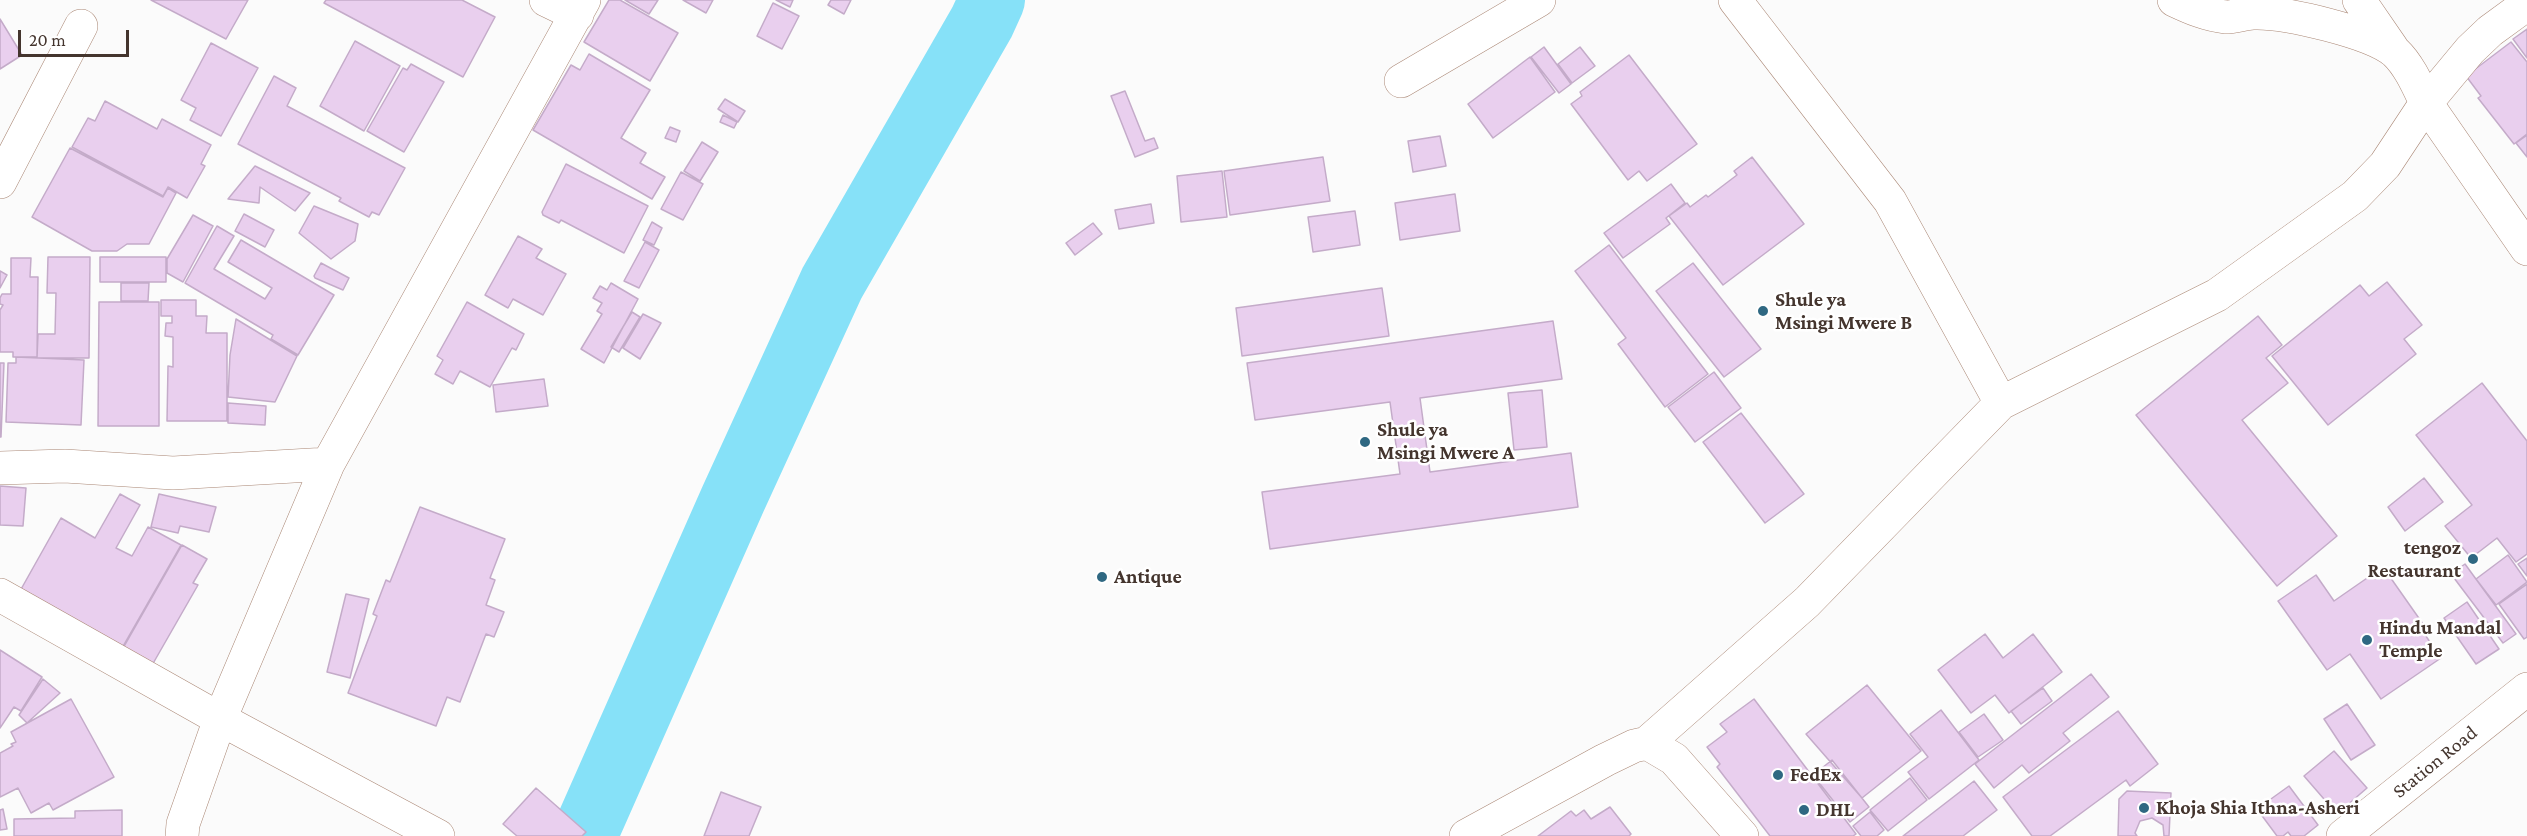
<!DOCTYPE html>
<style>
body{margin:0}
#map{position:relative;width:2527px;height:836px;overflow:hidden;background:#fbfbfb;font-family:"Crimson Pro",serif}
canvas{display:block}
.scale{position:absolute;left:18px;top:30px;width:111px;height:27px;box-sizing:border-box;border:3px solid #44352e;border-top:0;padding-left:8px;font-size:18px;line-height:21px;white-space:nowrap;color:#44352e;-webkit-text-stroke:4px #fff;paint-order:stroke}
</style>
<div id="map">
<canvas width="2527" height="836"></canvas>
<div class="scale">20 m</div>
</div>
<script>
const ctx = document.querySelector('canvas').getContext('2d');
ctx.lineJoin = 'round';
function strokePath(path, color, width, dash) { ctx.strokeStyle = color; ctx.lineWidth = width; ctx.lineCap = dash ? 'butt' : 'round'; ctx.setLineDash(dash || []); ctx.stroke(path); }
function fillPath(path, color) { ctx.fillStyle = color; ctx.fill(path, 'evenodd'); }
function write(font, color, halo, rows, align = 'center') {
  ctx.font = font + ' "Crimson Pro",serif'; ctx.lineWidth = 5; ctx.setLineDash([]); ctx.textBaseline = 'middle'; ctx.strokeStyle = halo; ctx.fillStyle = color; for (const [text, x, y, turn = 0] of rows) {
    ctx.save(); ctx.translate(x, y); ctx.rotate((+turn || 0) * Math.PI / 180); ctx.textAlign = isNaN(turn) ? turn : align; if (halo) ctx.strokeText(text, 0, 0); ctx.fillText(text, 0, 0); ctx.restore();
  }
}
strokePath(new Path2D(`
 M584,836l149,-337 99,-216 150,-261 10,-22`), '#86e1f8', 66);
const building = new Path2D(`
 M151,0h97l-22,39z
 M326,0h136l33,17 -32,60 -139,-74z
 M609,0h11l58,33 -28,48 -66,-39z
 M625,0h33l-9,14z
 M683,0h30l-7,13z
 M776,0h17l-3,7z
 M831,0h20l-7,14 -16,-9z
 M773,3l26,13 -17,33 -25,-13z
 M0,19l22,36 -22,14z
 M2527,29v29l-14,-19z
 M355,41l45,25 -36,65 -44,-25z
 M2511,42l16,20v72l-13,10 -36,-46 3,-2 -15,-20z
 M211,43l47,25 -37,68 -31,-16 6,-12 -15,-8z
 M1544,47l27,37 -12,9 -28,-36z
 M1580,47l15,19 -23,17 -14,-19z
 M589,54l61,36 -29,48 25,15 -6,10 25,14 -13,22 -119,-69 38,-65 9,5z
 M1629,55l68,89 -50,37 -8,-10 -11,9 -57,-76 11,-8 -2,-4z
 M1530,57l25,35 -62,46 -25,-34z
 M411,64l33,18 -40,70 -37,-21 36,-63 4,2z
 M274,76l22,12 -9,18 118,62 -26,47 -7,-3 -3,5 -30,-16 2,-3 -103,-54z
 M1125,91l20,50 9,-3 4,10 -23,9 -24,-61z
 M725,99l20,12 -7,11 -20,-13z
 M105,101l52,28 5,-10 49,26 -10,19 4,2 -18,32 -19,-11 -5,9 -91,-49 16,-29 7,3z
 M723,115l14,7 -3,6 -14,-6z
 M670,127l10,4 -4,11 -11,-4z
 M2527,135v22l-11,-14z
 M1440,136l6,30 -33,6 -5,-31z
 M702,142l16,10 -18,29 -16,-10z
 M70,148l93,49 5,-9 8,5 -27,51h-22l-10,7h-25l-60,-34z
 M1323,157l7,44 -100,14 -6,-44z
 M1752,157l52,67 -81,61 -54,-69 18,-13 3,4 16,-12 2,2 29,-22 -3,-4z
 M566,164l82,42 -24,47 -63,-33 -2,3 -16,-8 -1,-3z
 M255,166l55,27 -15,18 -35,-24 -1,16 -31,-4z
 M1222,171l5,46 -46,5 -4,-46z
 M681,172l22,12 -20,36 -22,-11z
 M1671,184l14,19 -19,15 4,6 -47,34 -19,-25z
 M1455,194l5,37 -60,9 -5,-37z
 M1151,204l3,19 -35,6 -4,-19z
 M314,206l44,18 -3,17 -24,18 -32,-26z
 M1355,211l5,34 -47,7 -5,-35z
 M244,214l30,16 -9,17 -30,-16z
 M193,215l20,11 -30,56 -16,-9v-14z
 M652,222l10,6 -8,17 -11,-5z
 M1093,223l9,11 -27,21 -9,-12z
 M217,226l17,10 -20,33 51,30 7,-11 -44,-26 13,-22 93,55 -36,60 -27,-16 2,-4 -88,-52z
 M518,236l24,13 -6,9 30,16 -23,41 -30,-16 -5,9 -23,-13z
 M645,242l14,8 -20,38 -15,-7z
 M1609,245l99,129 -43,33 -47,-63 8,-6 -51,-67z
 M48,257h42l-1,101h-52l1,-24h17l1,-41h-9z
 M100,257h66v25h-66z
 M11,258h20l-1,19h8l-1,80h-24v-5h-13v-42l3,-5 -3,-1v-6l2,-4h9z
 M321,263l28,15 -6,12 -28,-12 -1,-2z
 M1693,263l68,86 -37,28 -68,-86z
 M0,271l7,4 -7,13z
 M2387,282l35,43 -18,14 12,15 -88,71 -56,-69 88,-71 9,11z
 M121,283h28l-1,18h-27z
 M611,283l27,16 -34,64 -23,-14 21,-35 -5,-3 5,-8 -9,-5 7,-12 7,4z
 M1382,288l7,48 -147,20 -6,-48z
 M161,300h35v16h11l-1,17h21v88h-60l1,-55 5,1v-30l-8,-1 1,-13h6v-7h-11z
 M99,302h60v124h-61z
 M467,302l57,32 -8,16 -4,-2 -22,39 -30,-16 -7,13 -18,-10 8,-14 -6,-4z
 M632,312l8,5 -21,35 -8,-5z
 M643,314l18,9 -21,36 -17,-11z
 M2258,316l24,29 -16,13 22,25 -46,37 95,116 -60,50 -141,-171z
 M236,319l61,37 -22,46 -47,-5 2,-42z
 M1553,321l9,58 -142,19 10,74 141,-19 7,54 -308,42 -8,-57 138,-18 -10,-72 -135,18 -8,-57z
 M16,357l68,3 -3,65 -75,-3 2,-59h8z
 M0,363h4l-3,74h-1z
 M1714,372l27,36 -46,34 -27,-35z
 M544,379l4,27 -52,6 -3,-27z
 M2482,383l45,58v113l-11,8 -19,-24 -26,20 -26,-32 27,-21 -56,-70z
 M1542,390l5,57 -33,3 -6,-57z
 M228,403l38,3 -1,19 -37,-2z
 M1741,413l63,81 -39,29 -62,-81z
 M2424,478l19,24 -38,29 -17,-24z
 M0,486l26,2 -3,38 -23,-1z
 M120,494l20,11 -24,43 16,8 16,-29 33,18 -59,103 -102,-57 41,-73 34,20z
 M159,494l57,13 -7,25 -29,-6 -2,7 -27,-6z
 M420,507l85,32 -15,39 5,2 -9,25 18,7 -10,25 -8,-3 -26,68 -13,-5 -11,29 -88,-33 29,-77 -4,-2 13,-34 4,2z
 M182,545l25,14 -14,24 5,2 -47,82 -29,-17z
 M2508,555l19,27 -31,23 -20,-26z
 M2527,558v18l-9,-12z
 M2465,564l51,70 -13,9 -52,-69z
 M2383,567l40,57 -4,2 22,32 -60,41 -31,-45 -23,16 -49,-69 38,-26 18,26z
 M2527,584v53l-3,2 -25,-35z
 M346,594l23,5 -19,79 -23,-6z
 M2467,602l32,47 -23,15 -32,-46z
 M1985,634l18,24 30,-24 29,38 -53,41 -14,-18 -24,18 -33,-43z
 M0,650l42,27 -21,34 -7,-4 -14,21z
 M2091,674l18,23 -46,36 7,8 -41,32 -7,-8 -28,23 -19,-24z
 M43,679l17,14 -33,30 -8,-8z
 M1867,685l54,66 -59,47 -56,-64z
 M2043,688l9,13 -31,23 -10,-13z
 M71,699l43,78 -61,33 -4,-7 -18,10 -13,-25 -18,9v-44l13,-7 -2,-2 5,-2 -5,-10z
 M1754,699l102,135 -3,2h-83l-53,-69 3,-3 -13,-17 20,-15 -7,-8z
 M2347,704l28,41 -24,15 -27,-41z
 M1941,710l38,50 -50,39 -21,-27 20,-15 -18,-23z
 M2118,711l40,53 -28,22 -4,-6 -76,56h-18l-29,-39z
 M1984,714l19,26 -25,17 -19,-25z
 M2334,751l33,37 -30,26 -33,-38z
 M1832,760l37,47 -19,15 -37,-47z
 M1910,778l17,22 -39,31 -18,-21z
 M1974,781l23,29 -34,26h-60z
 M2289,786l29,39 -14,11h-13l-3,-4 -5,4h-6l-20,-27z
 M536,788l50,44 -4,4h-65l-14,-12z
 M2127,791l44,2 -2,43h-5l-1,-11 -11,-7 -12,3 -5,12 2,3h-19l1,-37z
 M721,792l40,15 -12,29h-45z
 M1610,807l21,27 -2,2h-91l33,-25 5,5 8,-6 7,9z
 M3,809l4,20 -7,1v-20z
 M122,810v26h-108v-17l61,-1v-7z
 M1870,812l14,18 -7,6h-16l-8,-10z`);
fillPath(building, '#e9cfee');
strokePath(building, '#c4abc9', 1.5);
const minor = new Path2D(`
 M546,0l31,15
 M1735,0l155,201 111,202
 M2174,0c17,8 33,15 52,17 9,0 19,-4 28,-4 31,-1 117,19 141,39 14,13 23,34 31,51l101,146
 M2359,0l33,48
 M1401,81l138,-81
 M0,182l81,-156
 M0,468l65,-2 108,7 155,-9
 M0,595l220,124 218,117
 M1647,743l160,-141 194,-199 216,-108 138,-99 30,-31 41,-62 44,-53 20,-19 37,-27
 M182,836l1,-12 37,-105 108,-255 256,-464
 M1466,836l139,-76 29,-14 13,-3 27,16 68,77
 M2343,836l184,-147`);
strokePath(minor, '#aa8775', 34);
strokePath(minor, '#fff', 33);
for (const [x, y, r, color] of [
 [1763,311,6,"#2f6882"],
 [1365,442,6,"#2f6882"],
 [2473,559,6,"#2f6882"],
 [1102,577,6,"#2f6882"],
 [2367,640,6,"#2f6882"],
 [1778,775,6,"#2f6882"],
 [2144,808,6,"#2f6882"],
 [1804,810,6,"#2f6882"]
]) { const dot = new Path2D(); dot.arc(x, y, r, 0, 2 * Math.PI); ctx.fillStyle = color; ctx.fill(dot); strokePath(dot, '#fff', 2); }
write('bold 20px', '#44352e', '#fff', [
 ["Shule ya",1775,300],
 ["Msingi Mwere B",1775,323],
 ["Shule ya",1377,430],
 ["Msingi Mwere A",1377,453],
 ["tengoz",2461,548,"right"],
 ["Restaurant",2461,571,"right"],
 ["Antique",1114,577],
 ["Hindu Mandal",2379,628],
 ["Temple",2379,651],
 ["FedEx",1790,775],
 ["Khoja Shia Ithna-Asheri",2156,808],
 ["DHL",1816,810]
], 'left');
write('20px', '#44352e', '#fff', [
 ["Station Road",2435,762,-39]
]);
</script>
